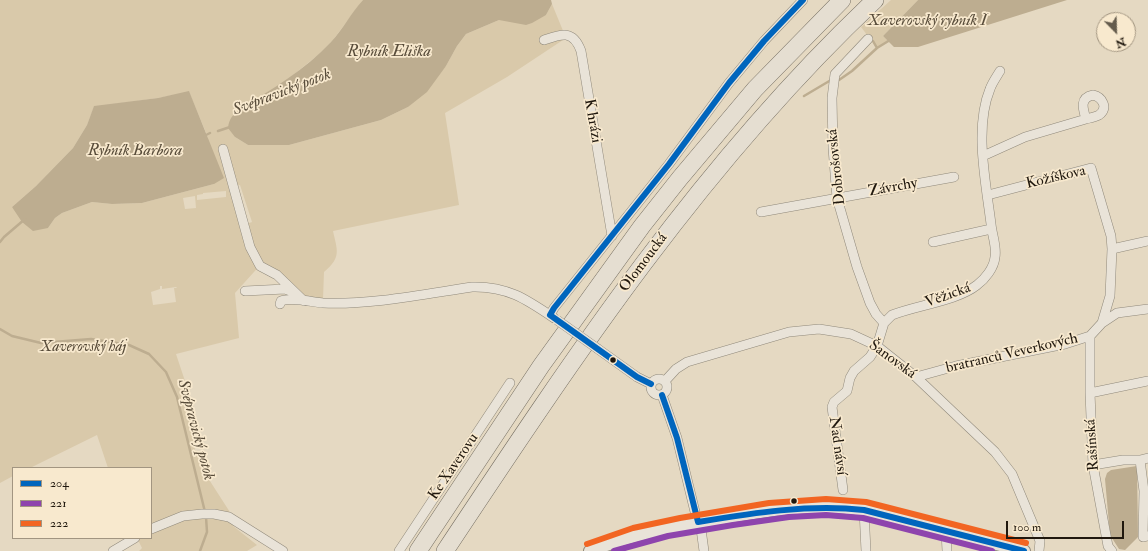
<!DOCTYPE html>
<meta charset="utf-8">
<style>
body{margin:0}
#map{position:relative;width:1148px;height:551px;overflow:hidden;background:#e5d9c2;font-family:"IM FELL Double Pica",serif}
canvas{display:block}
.legend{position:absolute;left:12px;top:467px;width:140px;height:72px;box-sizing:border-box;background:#f8e9ce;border:1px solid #a29581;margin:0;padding:5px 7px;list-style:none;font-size:12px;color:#20180e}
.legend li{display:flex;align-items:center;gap:8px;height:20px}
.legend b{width:20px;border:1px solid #a29581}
.north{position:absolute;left:1096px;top:12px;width:40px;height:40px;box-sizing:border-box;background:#f8e9ce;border:1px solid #a29581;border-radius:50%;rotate:157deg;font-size:11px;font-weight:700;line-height:16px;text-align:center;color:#20180e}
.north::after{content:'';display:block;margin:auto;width:14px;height:18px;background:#655c4d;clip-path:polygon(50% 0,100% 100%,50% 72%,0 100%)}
.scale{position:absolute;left:1006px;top:521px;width:118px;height:18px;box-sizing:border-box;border:2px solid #20180e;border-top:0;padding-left:5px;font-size:12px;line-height:14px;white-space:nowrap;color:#20180e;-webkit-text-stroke:3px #f8e9ce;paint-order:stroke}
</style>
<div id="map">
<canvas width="1148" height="551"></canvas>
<ul class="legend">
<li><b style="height:5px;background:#0065bd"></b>204</li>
<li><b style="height:5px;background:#8e44ad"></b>221</li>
<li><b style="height:5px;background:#f26522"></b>222</li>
</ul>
<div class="north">N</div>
<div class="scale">100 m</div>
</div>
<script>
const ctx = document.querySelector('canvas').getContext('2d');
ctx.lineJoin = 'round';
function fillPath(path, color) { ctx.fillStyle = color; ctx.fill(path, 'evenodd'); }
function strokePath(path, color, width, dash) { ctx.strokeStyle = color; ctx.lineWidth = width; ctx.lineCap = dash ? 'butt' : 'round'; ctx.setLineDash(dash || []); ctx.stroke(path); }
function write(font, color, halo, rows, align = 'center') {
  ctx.font = font + ' "IM FELL Double Pica",serif'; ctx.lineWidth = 3.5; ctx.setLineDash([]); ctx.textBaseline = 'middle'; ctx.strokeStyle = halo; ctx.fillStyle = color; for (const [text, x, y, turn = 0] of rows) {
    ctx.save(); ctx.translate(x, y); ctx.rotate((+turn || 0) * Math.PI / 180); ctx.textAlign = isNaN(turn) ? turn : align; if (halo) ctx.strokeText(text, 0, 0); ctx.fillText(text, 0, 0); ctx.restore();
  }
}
fillPath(new Path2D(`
 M0,0h363l-30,40 -14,14 -27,22 -57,61 13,8h41l92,-25 27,-13 38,-41 11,-20 9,-12 33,-14 47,-5 6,-11 14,34 -59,39 -62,36 14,92 -126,26c4,19 9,26 -9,41l-1,27 -18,-2 -24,-21 -18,-14 -28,31 4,45 -63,16 18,54v32l1,10 13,28 27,42 -2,6 24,19 -10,6h-108l3,-3 -5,-10h14v-70h-43l-11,-33 -67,33h-17v8l-13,7zM189,92l18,43 7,49 -72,19 -30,1 -20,-2 -30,11 -7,5 -7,10 -36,-21 24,-21 37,-38 14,-23 7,-18 64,-9zM240,185l12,37 -8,3 -11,-38zM226,191v6l-29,3v-5l6,-1v-1zM195,196l1,12 -11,1 -2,-11zM160,286h2v3l14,-2 1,1h-3l2,14 -23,3 -2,-13 9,-3z
 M891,0h27l-35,36 5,5 -11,7 -16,-21z`), '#d9c9aa');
fillPath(new Path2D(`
 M363,0h188l1,4 -6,11 -14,8 -6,2 -27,-5 -33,14 -9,12 -11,20 -19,26 -19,15 -27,13 -92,25h-41l-13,-8 -7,-9c1,-10 5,-13 12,-19 32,-20 65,-39 91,-67 12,-13 20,-29 32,-42z
 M918,0h149l-149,47h-24l-11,-11z
 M189,91l35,87 -10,6 -72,19 -30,1 -20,-2 -30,11 -7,5 -7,10 -15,3 -11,-9 -10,-15 24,-21 37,-38 14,-23 7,-19 64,-8z
 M1137,466l1,71 -13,13 -6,-1 -9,-14 -5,-56 2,-6 4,-3z`), '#bdad90');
strokePath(new Path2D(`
 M873,41l4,7 13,-8
 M839,80l13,-9 25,-23
 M804,96l27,-16
 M218,131l12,-4
 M204,136l6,-3
 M0,242l4,-5 21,-18
 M0,329l12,7 29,7 50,-4 38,6 20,9 17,18 11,25 28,115
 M200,551l7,-19 -1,-15`), '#bdad90', 2.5);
const minor = new Path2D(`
 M544,40c17,-6 29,-11 37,11l31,185
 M1093,95c9,2 16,13 6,20 -4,2 -9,3 -13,4 -3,-10 -7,-21 7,-24z
 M223,149l27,98 10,19 17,9 27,26
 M983,156l42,-19 61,-18
 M988,195l103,-27 20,68 1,13 -2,47 -8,27
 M761,212l193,-35
 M933,242l58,-13
 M1112,249l36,-8
 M245,291l40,-2 8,3
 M280,304l1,-3c10,-4 31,1 42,2 48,2 102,-9 149,-16 35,-1 54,12 82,31
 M550,315l4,-7 115,-144 60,-81 35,-42 39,-41
 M884,323l8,-8c25,-10 65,-14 85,-30 8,-6 17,-17 18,-28 2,-10 -3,-22 -4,-33 -5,-41 -17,-96 -1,-135 2,-6 7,-13 10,-18
 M1090,336v57l3,72 15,81 4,5
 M598,349l39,28 14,7
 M916,377l40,-11 109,-22 25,-8 12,-13 15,-10 31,-4
 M651 387a8 8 0 1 1 16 0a8 8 0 1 1-16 0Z
 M665,381l11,-12 11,-7 102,-30 30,-3 32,5 26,12 39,31 79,75 17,22 28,67 -1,10
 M1090,393l58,-12
 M662,395l15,43 19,78 5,13 3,22
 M1140,460l4,31 -1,46 5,-1
 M1093,465l30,-5h17l8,-2
 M843,490l-11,-83 2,-5 13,-11 3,-13 4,-7 16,-14 7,-11 7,-23 -8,-9 -6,-11 -13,-36 -20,-69 -4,-50 -1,-50 3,-24 33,-35
 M864,510l2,41
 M151,529l32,-13 19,-2h12l15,3 54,34
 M946,531l1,20
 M113,551l22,-13
 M399,551l111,-168`);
const tertiary = new Path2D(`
 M590,551c40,-16 81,-24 123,-31 50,-9 101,-18 151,-10l160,41`);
const motorway = new Path2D(`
 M418,551l123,-185 101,-140 38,-48 75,-89 87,-89
 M445,551c130,-196 258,-389 430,-551`);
strokePath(minor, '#90897b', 10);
strokePath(tertiary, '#90897b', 14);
strokePath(motorway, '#756e62', 18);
strokePath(minor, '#e9e3d8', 9);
strokePath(tertiary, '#e9e3d8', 12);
strokePath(motorway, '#e5ded1', 17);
const minorBridge = new Path2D(`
 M557,320l41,29`);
strokePath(minorBridge, '#90897b', 10, []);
strokePath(minorBridge, '#e9e3d8', 9);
strokePath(new Path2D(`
 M550,315l4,-7 115,-144 60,-81 35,-42 39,-41
 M550,315l87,62 14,7
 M662,395l15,43 21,84
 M698,522c55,-9 110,-18 166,-12l160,41`), '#0065bd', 6);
strokePath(new Path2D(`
 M614,551l54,-15 65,-11 56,-8 37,-2 37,3 129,33`), '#8e44ad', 6);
strokePath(new Path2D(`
 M587,544l46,-16 47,-10 89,-15 57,-4 40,3 160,41`), '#f26522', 6);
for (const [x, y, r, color] of [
 [613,360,3.5,"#20180e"],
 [794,501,3.5,"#20180e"]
]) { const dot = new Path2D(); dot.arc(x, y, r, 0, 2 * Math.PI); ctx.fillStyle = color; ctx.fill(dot); strokePath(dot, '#f8e9ce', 1.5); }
write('15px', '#20180e', '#f8e9ce', [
 ["K hrázi",592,121,80],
 ["Dobrošovská",837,167,-96],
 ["Kožíškova",1056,178,-13],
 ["Závrchy",893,188,-10],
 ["Olomoucká",644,263,-53],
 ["Věžická",948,296,-20],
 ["bratranců Veverkových",1012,354,-13],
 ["Šanovská",892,360,36],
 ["Rašínská",1093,445,-94],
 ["Nad návsí",837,446,82],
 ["Ke Xaverovu",454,467,-56]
]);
write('italic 15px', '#554937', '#f8e9ce', [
 ["Xaverovský háj",83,348]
]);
write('italic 16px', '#584c3a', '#f8e9ce', [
 ["Xaverovský rybník I",927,22],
 ["Rybník Eliška",389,53],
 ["Svépravický potok",282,93,-21],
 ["Rybník Barbora",135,152],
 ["Svépravický potok",195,430,75]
]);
</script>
